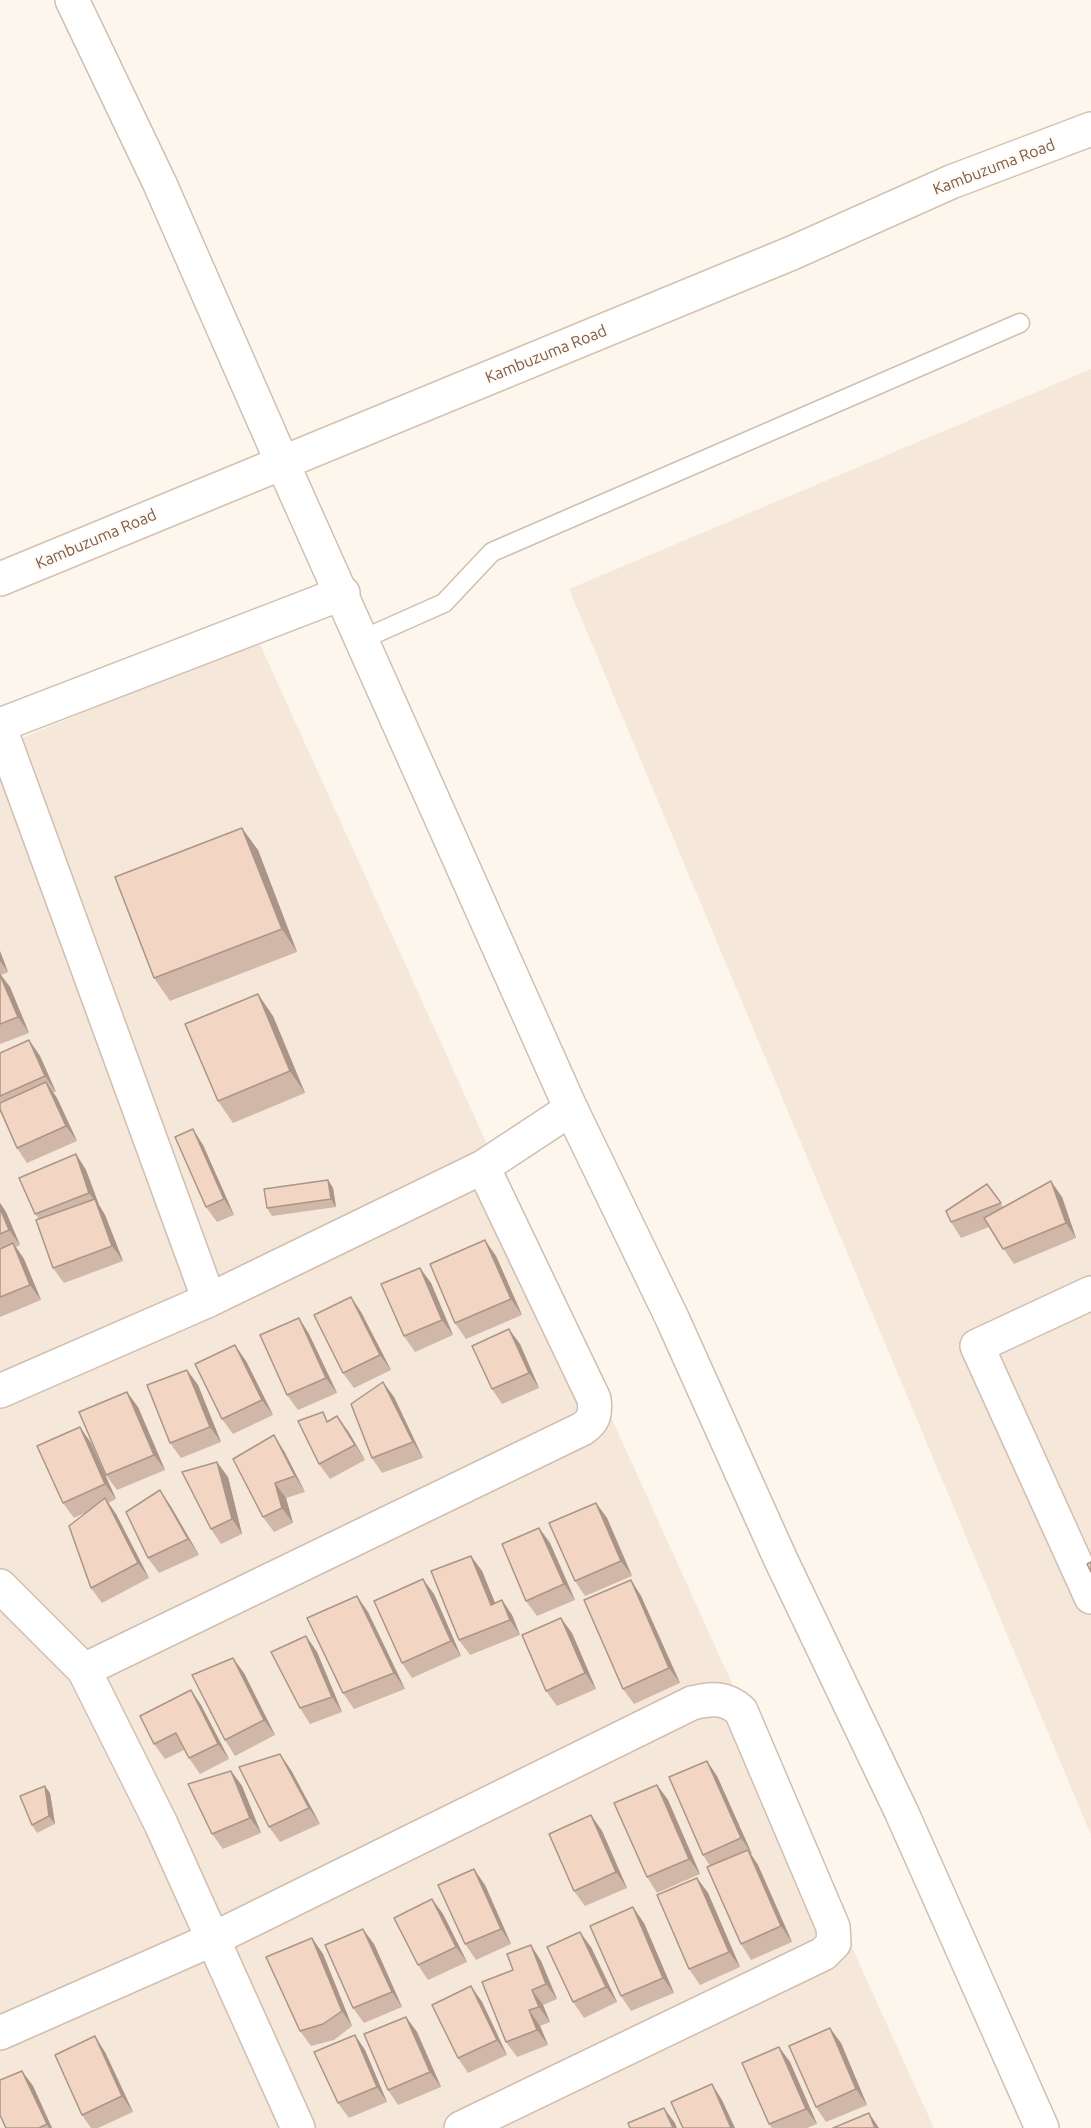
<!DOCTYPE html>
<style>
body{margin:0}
canvas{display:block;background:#fdf6ec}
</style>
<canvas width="1091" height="2128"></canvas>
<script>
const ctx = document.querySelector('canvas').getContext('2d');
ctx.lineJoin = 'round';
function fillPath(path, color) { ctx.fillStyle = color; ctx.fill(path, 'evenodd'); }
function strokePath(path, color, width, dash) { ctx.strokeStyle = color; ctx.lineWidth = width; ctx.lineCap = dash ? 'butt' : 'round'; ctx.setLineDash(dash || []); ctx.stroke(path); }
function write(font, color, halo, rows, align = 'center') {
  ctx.font = font + ' Ubuntu,sans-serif'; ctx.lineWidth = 4.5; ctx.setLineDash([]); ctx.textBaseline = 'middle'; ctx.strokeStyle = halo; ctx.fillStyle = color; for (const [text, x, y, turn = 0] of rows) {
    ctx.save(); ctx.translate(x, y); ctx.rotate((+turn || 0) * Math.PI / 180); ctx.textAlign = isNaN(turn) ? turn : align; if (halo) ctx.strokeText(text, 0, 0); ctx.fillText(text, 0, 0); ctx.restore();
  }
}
fillPath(new Path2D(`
 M1091,369v1466l-522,-1246z
 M258,640l676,1488h-934v-1381z`), '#f5e8da');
const service = new Path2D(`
 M363,639l81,-36 48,-51 528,-229`);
const minor = new Path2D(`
 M72,0l88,184 122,278
 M0,725l343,-132
 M0,728l209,572
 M483,1167l88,-58
 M1091,1293l-114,53 114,251
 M0,1391l209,-91 274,-133 111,232c2,15 0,22 -12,30l-498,241
 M0,1586l84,84 77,154 137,304
 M0,2033l211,-93 481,-237c19,-5 34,-6 49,8l92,216 1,16 -11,11 -362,174`);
const tertiary = new Path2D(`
 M282,462l289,647 101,209 108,240 121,253 141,317`);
const secondary = new Path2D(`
 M0,579l792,-326 159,-71 140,-53`);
strokePath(service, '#d1beb0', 21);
strokePath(minor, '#d1beb0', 36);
strokePath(tertiary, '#d1beb0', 36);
strokePath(secondary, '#d6c0b0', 36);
strokePath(service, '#fff', 18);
strokePath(minor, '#fff', 33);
strokePath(tertiary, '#fff', 33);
strokePath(secondary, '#fff', 33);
fillPath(new Path2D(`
 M258,850l39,102 -127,49 -16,-23z
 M0,951l8,21 -7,3 9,12 19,46 -29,11z
 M273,1016l32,77 -72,30 -15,-22z
 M29,1040l11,16 16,36h-3l4,6 20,43 -50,22 -10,-15 -15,-33 -2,-3v-59z
 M203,1145l31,70 -17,7 -11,-15z
 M76,1154l10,16 13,35 6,10 18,46 -59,22 -11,-15 -14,-49 -4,-5z
 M328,1180l5,8 3,19 -64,9 -5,-8z
 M987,1184l16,23 59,-10 14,41 -62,26 -25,-37 -28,11 -10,-16z
 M0,1203l6,9 14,33 -4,2 8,12 17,41 -41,17z
 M496,1256l26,59 -56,24 -11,-16z
 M420,1268l11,15 22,52 -38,17 -11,-16z
 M351,1297l10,15 30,58 -37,18 -11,-15z
 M299,1318l10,16 28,59 -39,17 -11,-15z
 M520,1344l19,44 -37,16 -10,-15z
 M246,1361l27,54 -40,19 -11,-15z
 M187,1370l11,15 23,57 -40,16 -11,-15z
 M383,1382l11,15 29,61 -41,15 -10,-15z
 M138,1407l27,63 -48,20 -11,-15z
 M329,1421l19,10 17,29 -35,19 -11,-15z
 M80,1427l11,16 25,56 -8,4 8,11 33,64 -47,25 -11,-15 -4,-76 -13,6 -11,-15z
 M284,1451l21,41 -19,6 7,25 -19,9 -11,-15z
 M228,1477l14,57 -21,10 -10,-15z
 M596,1503l11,15 25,58 -47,20 -10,-15z
 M170,1505l29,50 -40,18 -11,-15z
 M539,1528l11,15 25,57 -38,16 -11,-15z
 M471,1556l11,15 13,32 7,-3 10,15 8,20 -50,20 -11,-15z
 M631,1580l10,16 39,87 -46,21 -11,-15z
 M434,1594l27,62 -49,22 -10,-15z
 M368,1612l37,77 -51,20 -11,-16z
 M572,1633l24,56 -39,17 -11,-15z
 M306,1636l11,16 25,60 -32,12 -10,-16z
 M244,1673l31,62 -40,21 -10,-16z
 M191,1690l10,15 28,54 -29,15 -11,-16 -5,-8 -19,9 -11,-15z
 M291,1770l29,54 -40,18 -11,-15z
 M231,1771l11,15 19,47 -38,16 -11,-15z
 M717,1776l35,78h-1l7,11 34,77 -41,18 -10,-16 -31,-78 -7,-11z
 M657,1785l11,15 32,74 -43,19 -10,-16z
 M50,1793l5,31 -18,9 -5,-8z
 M591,1815l11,16 25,57 -42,18 -11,-15z
 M697,1878l11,15 32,74 -40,18 -11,-16z
 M485,1885l26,59 -35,16 -11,-16z
 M432,1899l11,15 24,48 -39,18 -10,-15z
 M644,1923l30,70 -43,18 -10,-15z
 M312,1938l11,16 29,72 -18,14 -23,6 -11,-15z
 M374,1944l28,63 -38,16 -11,-15z
 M591,1947l26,55 -33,16 -11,-16z
 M541,1961l16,38 -14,6 7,17 -10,4 8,19 -31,12 -11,-15z
 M471,1986l11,16 25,53 -39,18 -10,-15z
 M406,2017l11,15 24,55 -43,18 -10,-15z
 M355,2035l10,15 22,52 -38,16 -11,-15z
 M841,2043l26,62 -41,17 -10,-15z
 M779,2047l11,15 27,62 -10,4h-35l-3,-4z
 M105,2052l28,60 -35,16h-7l-9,-13z
 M22,2071l11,15 19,42h-46z`), '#d1b7a8');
fillPath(new Path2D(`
 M242,828l16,22 39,102 -15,-23z
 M0,951l8,21 -8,-11z
 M0,974l10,13 19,46 -11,-16z
 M258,994l15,22 32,77 -15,-22z
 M29,1040l11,16 16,36 -11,-16z
 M46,1082l11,16 20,43 -11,-15z
 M193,1129l10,16 31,70 -10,-16z
 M76,1154l10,16 13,35 6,10 18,46 -11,-15 -16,-44 -7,-9z
 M328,1180l5,8 3,19 -5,-8z
 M1051,1181l11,16 14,41 -10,-15z
 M0,1203l6,9 14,33 -11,-15 -9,-22z
 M485,1240l11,16 26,59 -11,-16z
 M13,1243l11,16 17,41 -11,-15z
 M420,1268l11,15 22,52 -11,-15z
 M351,1297l10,15 30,58 -11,-15z
 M299,1318l10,16 28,59 -11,-15z
 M509,1329l11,15 19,44 -10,-15z
 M235,1345l11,16 27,54 -11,-15z
 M187,1370l11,15 23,57 -11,-15z
 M383,1382l11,15 29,61 -10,-16z
 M127,1392l11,15 27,63 -11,-15z
 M337,1416l11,15 17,29 -10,-15z
 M80,1427l11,16 25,56 -11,-15z
 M274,1435l10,16 21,41 -10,-16z
 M217,1462l11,15 14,57 -10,-15z
 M275,1483l11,15 7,25 -11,-15z
 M160,1490l10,15 29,50 -11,-16z
 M105,1498l11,16 33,64 -11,-15z
 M596,1503l11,15 25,58 -11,-15z
 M539,1528l11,15 25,57 -11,-16z
 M471,1556l11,15 20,49 -11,-15z
 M423,1579l11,15 27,62 -10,-15z
 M631,1580l10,16 39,87 -11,-15z
 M357,1596l11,16 37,77 -11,-16z
 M502,1600l10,15 8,20 -10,-15z
 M561,1618l11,15 24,56 -11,-16z
 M306,1636l11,16 25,60 -10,-15z
 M233,1658l11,15 31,62 -11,-15z
 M191,1690l10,15 28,54 -11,-15z
 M280,1754l11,16 29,54 -11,-16z
 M707,1761l10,15 35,78 -11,-16z
 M231,1771l11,15 19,47 -11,-15z
 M657,1785l11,15 32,74 -11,-15z
 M45,1786l5,7 5,31 -6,-8z
 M591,1815l11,16 25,57 -11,-16z
 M748,1850l10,15 34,77 -11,-16z
 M474,1869l11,16 26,59 -10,-15z
 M697,1878l11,15 32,74 -11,-15z
 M432,1899l11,15 24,48 -11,-15z
 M633,1907l11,16 30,70 -11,-15z
 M363,1929l11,15 28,63 -10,-15z
 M580,1932l11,15 26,55 -11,-15z
 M312,1938l11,16 29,72 -10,-15z
 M531,1945l10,16 16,38 -11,-15z
 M471,1986l11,16 25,53 -10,-15z
 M532,1990l11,15 7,17 -11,-15z
 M529,2010l11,16 8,19 -11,-15z
 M406,2017l11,15 24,55 -11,-15z
 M830,2028l11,15 26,62 -11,-16z
 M355,2035l10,15 22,52 -10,-15z
 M95,2036l10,16 28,60 -11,-16z
 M779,2047l11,15 27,62 -11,-15z
 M22,2071l11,15 19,42h-3l-2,-4z
 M712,2084l10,16 13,28h-4z
 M664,2108l11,15 2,5h-4z
 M869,2113l10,15h-4z`), '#aa9588');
const building = new Path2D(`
 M242,828l40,101 -128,49 -39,-101z
 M0,975l18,42 -18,7z
 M258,994l32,77 -72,30 -33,-77z
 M29,1040l16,36 -45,20v-43z
 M46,1082l20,44 -49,22 -17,-39v-6z
 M193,1129l31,70 -18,8 -31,-70z
 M76,1154l13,39 -54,21 -16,-36z
 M328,1180l3,19 -64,9 -3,-19z
 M1051,1181l15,42 -63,26 -19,-31z
 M987,1184l14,19 -50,19 -5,-11z
 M95,1199l17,47 -59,22 -17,-48z
 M0,1208l9,22 -9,4z
 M485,1240l26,59 -56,24 -25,-59z
 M13,1243l17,42 -30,12v-48z
 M420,1268l22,52 -38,16 -23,-52z
 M351,1297l29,58 -37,18 -29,-58z
 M299,1318l27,60 -39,17 -27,-60z
 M509,1329l20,44 -37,16 -20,-43z
 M235,1345l27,55 -40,19 -27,-55z
 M187,1370l23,57 -40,16 -23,-58z
 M383,1382l30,60 -41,16 -21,-54z
 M127,1392l27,63 -48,20 -27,-63z
 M323,1412l4,10 10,-6 18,29 -36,19 -21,-43z
 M80,1427l25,57 -42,19 -26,-57z
 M274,1435l21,41 -20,7 7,25 -19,9 -30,-58z
 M217,1462l15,57 -21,10 -29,-57z
 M160,1490l28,49 -40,19 -22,-46z
 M105,1498l33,65 -47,25 -22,-62z
 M596,1503l25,58 -46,20 -26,-58z
 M539,1528l25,56 -38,17 -24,-57z
 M471,1556l20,49 11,-5 8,20 -51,20 -28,-69z
 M1091,1562v10l-4,-8z
 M423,1579l28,62 -49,22 -28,-62z
 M631,1580l38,88 -46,21 -39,-89z
 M357,1596l37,77 -51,20 -36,-75z
 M561,1618l24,55 -39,18 -24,-56z
 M306,1636l26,61 -32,11 -29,-56z
 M233,1658l31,62 -39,20 -33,-65z
 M191,1690l27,54 -29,14 -13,-25 -22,11 -14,-28z
 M280,1754l29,54 -40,19 -30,-60z
 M707,1761l34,77 -38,17 -34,-78z
 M231,1771l19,47 -38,16 -24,-50z
 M657,1785l32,74 -42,18 -33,-74z
 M45,1786l4,30 -17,9 -12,-29z
 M591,1815l25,57 -42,19 -25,-57z
 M748,1850l33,76 -40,18 -34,-77z
 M474,1869l27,60 -36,15 -27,-59z
 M697,1878l32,74 -40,17 -32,-74z
 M432,1899l24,48 -38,18 -24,-47z
 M633,1907l30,71 -42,18 -31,-70z
 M363,1929l29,63 -39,16 -28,-63z
 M580,1932l26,55 -33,15 -26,-55z
 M312,1938l30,73 -19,13 -23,7 -34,-74z
 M531,1945l15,39 -14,6 7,17 -10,3 8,20 -31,12 -24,-60 31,-12 -6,-16z
 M471,1986l26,54 -39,18 -26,-53z
 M406,2017l24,55 -42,18 -24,-56z
 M830,2028l26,61 -40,18 -27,-61z
 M355,2035l22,52 -39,16 -24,-51z
 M95,2036l27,60 -40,19 -27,-60z
 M779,2047l27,62 -37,15 -27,-61z
 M22,2071l25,53 -8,4h-33l-6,-13v-35z
 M712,2084l19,44h-48l-12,-26z
 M664,2108l9,20h-43l-2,-5z
 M869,2113l6,15h-42z`);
fillPath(building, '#f3d5c3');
strokePath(building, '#aa9588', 1.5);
write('16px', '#7a5c4d', '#fffaf3', [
 ["Kambuzuma Road",994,167,-21],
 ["Kambuzuma Road",546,354,-22],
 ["Kambuzuma Road",96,539,-23]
]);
</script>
